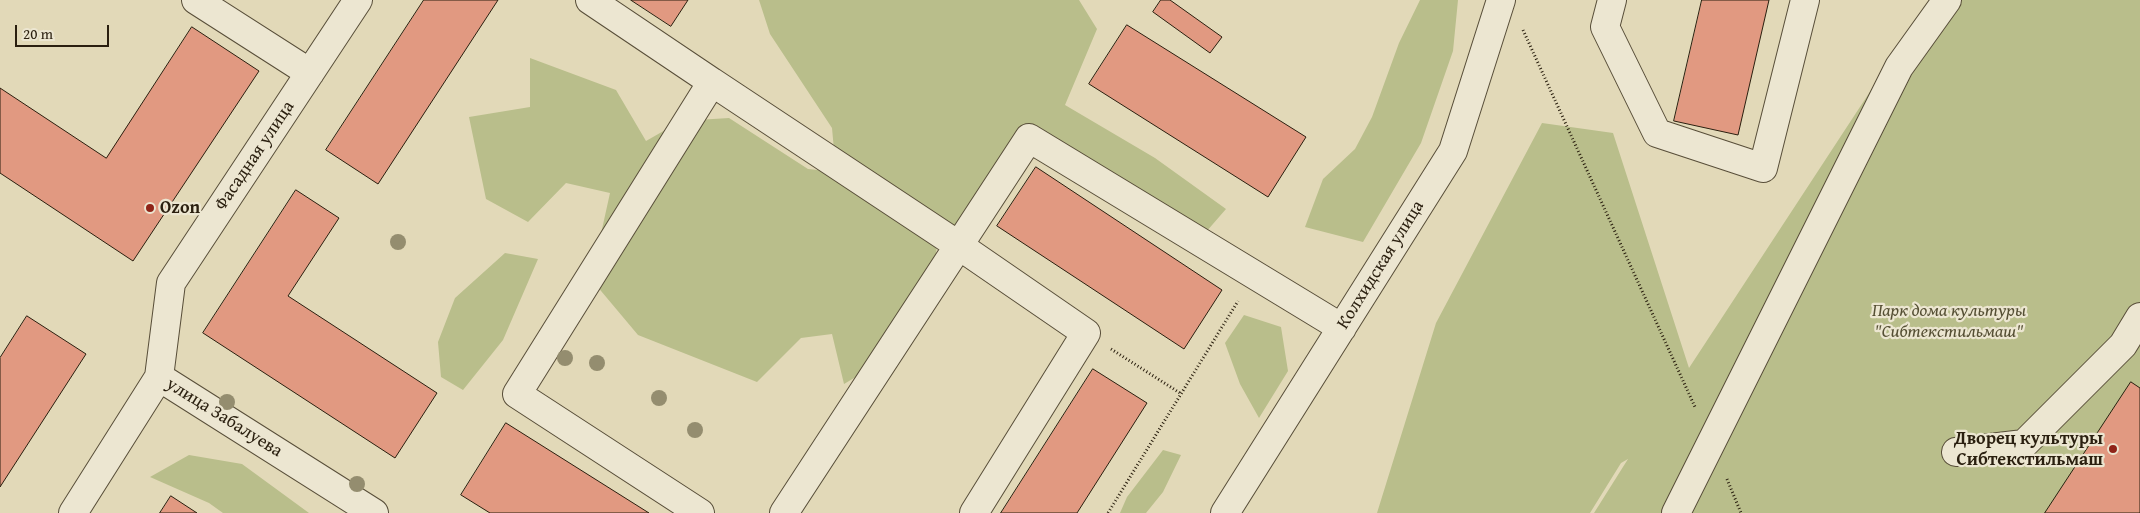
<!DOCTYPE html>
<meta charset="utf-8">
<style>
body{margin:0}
#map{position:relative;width:2140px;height:513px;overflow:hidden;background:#e2d9b8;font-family:"Gentium Book Plus",serif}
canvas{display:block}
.scale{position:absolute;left:15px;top:25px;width:94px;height:22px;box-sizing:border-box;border:2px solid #2a1f0f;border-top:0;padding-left:6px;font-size:15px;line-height:18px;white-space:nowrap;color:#2a1f0f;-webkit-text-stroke:4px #ece6d1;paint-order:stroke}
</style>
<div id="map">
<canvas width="2140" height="513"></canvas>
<div class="scale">20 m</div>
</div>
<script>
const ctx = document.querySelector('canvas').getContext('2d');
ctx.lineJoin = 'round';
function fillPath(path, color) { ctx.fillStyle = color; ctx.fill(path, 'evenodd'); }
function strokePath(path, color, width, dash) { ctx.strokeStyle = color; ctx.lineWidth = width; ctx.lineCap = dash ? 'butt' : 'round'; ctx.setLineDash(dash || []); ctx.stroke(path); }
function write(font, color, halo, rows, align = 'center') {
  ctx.font = font + ' "Gentium Book Plus",serif'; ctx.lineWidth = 4.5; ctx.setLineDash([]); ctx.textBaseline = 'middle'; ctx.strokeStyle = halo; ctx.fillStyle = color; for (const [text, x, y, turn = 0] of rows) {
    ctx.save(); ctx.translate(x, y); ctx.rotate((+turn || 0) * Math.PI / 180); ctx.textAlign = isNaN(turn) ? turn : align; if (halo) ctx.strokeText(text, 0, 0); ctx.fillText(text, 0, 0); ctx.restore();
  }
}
fillPath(new Path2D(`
 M759,0h320l18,29 -32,76 90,53 71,51 -20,23 -184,-83 -52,76 -33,17 -3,40 -38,71 -52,31 -12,-50 -31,4 -44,44 -119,-47 -47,-56 19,-86 -44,-10 -38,39 -42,-23 -17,-82 61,-10v-49l86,32 30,51 35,-20 48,-3 79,51 28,3 -4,-44 -62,-94z
 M1420,0h38l-5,51 -32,92 -58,99 -58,-15 18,-48 32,-30 17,-32 27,-74z
 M1930,0h210v513h-546l34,-54 -7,4 -31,50h-213l59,-190 106,-200 71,10 76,235z
 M505,253l33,6 -35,81 -40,50 -22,-13 -3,-35 17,-44z
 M1244,315l37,12 7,44 -29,47 -19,-34 -15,-41z
 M1163,450l18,5 -18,37 -17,21h-26l7,-16z
 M189,455l53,9 67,49h-86l-14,-10 -59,-26z`), '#b9be8b');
const building = new Path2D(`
 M424,0h74l-120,184 -52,-34z
 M631,0h57l-17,26z
 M1161,0h9l52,37 -12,16 -57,-41z
 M1702,0h67l-31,135 -64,-14z
 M1127,25l179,112 -38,60 -179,-113z
 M192,27l67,44 -126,190 -133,-88v-85l106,70z
 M1036,167l186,123 -38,59 -187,-123z
 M296,190l43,28 -51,78 149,97 -42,65 -192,-125z
 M27,316l59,38 -86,133v-129z
 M1093,369l54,34 -70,110h-76z
 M2131,382l9,6v125h-95z
 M506,423l143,90h-159l-29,-18z
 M171,496l26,17h-37z`);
fillPath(building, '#e19981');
strokePath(building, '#2a1f0f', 1);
const minor = new Path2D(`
 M196,0l114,73
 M590,0l122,82 -195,312 183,119
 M1612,0l-7,27 52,106 106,35 42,-168
 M712,82l246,163 128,88 -112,180
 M159,377l215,136
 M1956,452l68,-8 99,-99 17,-28
 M73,513l86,-136 12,-94 187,-283
 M784,513l245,-375 313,190
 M1225,513l228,-362 48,-151
 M1676,513l223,-446 48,-67`);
strokePath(minor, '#584e39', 30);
strokePath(new Path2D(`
 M1523,30l172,377
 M1111,349l69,44
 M1727,479l14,34
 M1108,513l130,-212`), '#2a1f0f', 3, [1, 2.5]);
strokePath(minor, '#ece6d1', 28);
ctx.fillStyle = '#948d6f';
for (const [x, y] of [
 [398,242],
 [565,358],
 [597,363],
 [659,398],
 [227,402],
 [695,430],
 [357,484]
]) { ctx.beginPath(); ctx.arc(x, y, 8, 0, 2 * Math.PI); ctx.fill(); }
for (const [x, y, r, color] of [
 [150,208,5,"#8f2418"],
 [2113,449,5,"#8f2418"]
]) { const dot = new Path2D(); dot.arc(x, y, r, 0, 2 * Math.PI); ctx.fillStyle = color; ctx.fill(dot); strokePath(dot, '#ece6d1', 2); }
write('18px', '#2a1f0f', '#ece6d1', [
 ["Фасадная улица",255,156,-56],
 ["Колхидская улица",1381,265,-58],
 ["улица Забалуева",224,418,32]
]);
write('bold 18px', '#2a1f0f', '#ece6d1', [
 ["Ozon",160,208],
 ["Дворец культуры",2103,439,"right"],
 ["Сибтекстильмаш",2103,460,"right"]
], 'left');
write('italic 18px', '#554f34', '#ece6d1', [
 ["Парк дома культуры",1949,311],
 ["\"Сибтекстильмаш\"",1949,332]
]);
</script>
